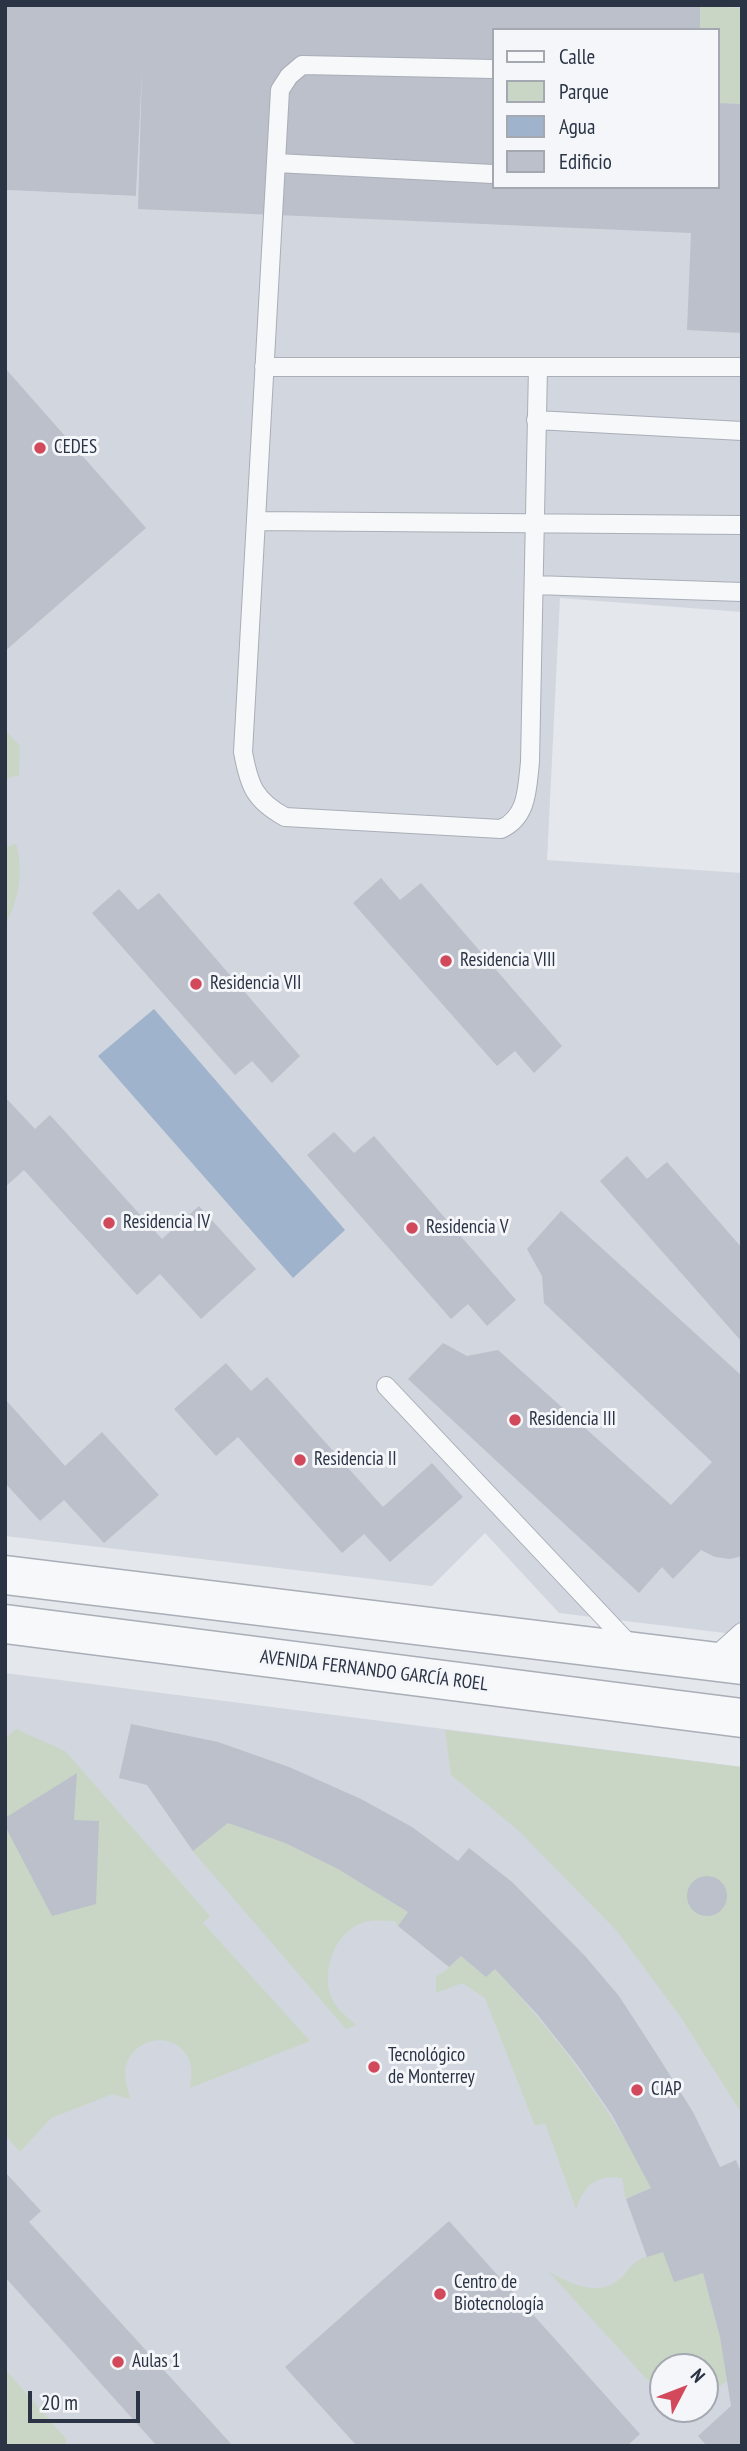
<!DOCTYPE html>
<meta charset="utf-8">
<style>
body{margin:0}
#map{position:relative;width:747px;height:2451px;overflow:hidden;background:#e4e7ec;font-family:"PT Sans Narrow",sans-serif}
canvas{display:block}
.frame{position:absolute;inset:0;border:7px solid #2b3445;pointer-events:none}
.legend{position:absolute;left:492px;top:28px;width:228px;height:161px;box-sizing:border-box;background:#f4f6f9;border:2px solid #a4a8b1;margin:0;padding:9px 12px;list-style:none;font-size:21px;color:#2b3445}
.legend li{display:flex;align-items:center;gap:14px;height:35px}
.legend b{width:35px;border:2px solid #a4a8b1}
.north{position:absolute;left:649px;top:2353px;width:70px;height:70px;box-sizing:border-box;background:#f4f6f9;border:2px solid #a4a8b1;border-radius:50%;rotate:48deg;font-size:19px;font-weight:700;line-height:28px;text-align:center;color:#2b3445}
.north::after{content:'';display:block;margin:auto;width:24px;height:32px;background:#d1495b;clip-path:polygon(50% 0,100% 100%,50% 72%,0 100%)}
.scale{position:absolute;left:28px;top:2391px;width:112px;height:32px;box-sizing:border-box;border:4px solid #2b3445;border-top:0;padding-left:9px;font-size:21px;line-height:24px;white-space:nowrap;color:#2b3445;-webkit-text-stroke:5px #f4f6f9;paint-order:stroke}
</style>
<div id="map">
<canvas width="747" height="2451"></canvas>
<div class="frame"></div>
<ul class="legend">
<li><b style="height:9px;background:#f7f8fa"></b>Calle</li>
<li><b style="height:19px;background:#c9d6c5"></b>Parque</li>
<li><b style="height:19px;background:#9fb4cc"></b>Agua</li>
<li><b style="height:19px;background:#bbc0ca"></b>Edificio</li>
</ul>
<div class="north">N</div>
<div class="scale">20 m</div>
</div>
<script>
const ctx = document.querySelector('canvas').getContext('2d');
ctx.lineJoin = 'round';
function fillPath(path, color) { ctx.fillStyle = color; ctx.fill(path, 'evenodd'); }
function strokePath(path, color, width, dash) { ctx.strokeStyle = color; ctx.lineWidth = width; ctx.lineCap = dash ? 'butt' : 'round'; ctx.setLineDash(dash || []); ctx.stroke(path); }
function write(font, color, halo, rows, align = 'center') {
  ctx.font = font + ' "PT Sans Narrow",sans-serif'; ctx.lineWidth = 6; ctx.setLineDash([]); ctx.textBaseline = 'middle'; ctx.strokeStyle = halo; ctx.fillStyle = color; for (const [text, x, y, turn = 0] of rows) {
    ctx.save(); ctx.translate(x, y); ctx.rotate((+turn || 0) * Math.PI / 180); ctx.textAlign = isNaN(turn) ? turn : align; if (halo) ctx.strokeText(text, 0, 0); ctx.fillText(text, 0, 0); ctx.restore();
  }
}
fillPath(new Path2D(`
 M144,5h598v3h-19l19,29v575l-182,-14 -13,262 195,13v762l-183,-22 -74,-80 -53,53 -427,-50v-1346l131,6zM493,30h224v157h-224z
 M5,1673l737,94v679h-737zM663,2367h42v42h-42z`), '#d2d6de');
fillPath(new Path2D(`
 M700,6l42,2v96l-25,-1v-73h-17z
 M5,730l15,16 -1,29 -14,4z
 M16,844c8,27 3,56 -11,81v-78z
 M16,1729l49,22 145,165 -7,7 107,118 -120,47c1,-9 3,-19 -1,-28 -12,-30 -55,-24 -63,6 -3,10 2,22 4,33l-17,-5 -62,24 -31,34 -15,-17v-396z
 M445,1730l297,37v347l-62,-98 -63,-85 -99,-101 -67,-55z
 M228,1823l57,20 53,26 70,43 -10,14 -3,-5c-10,0 -23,-2 -33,2 -28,9 -43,53 -29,78 5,9 15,17 23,24l-10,4 -156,-181 3,2z
 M461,1956l25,21 9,-8c62,67 115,137 156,219l-25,11 -4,-21c-25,-4 -38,7 -46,31l-31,-86 -10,3 -50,-128 -23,-15 -26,10v-17l9,-5z
 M663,2252l40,21 17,64 8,43 -23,18v-31h-42v30l-114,-125c23,12 49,26 72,6 6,-5 9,-13 16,-17 8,-5 17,-7 26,-9z
 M5,2369l61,70v7h-61z`), '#c9d6c5');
fillPath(new Path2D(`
 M154,1009l191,221 -52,48 -195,-222z`), '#9fb4cc');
fillPath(new Path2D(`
 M5,5l695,1v24h-207v157h224v-84l25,1v229l-55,-3 4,-97 -553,-24 4,-139 -6,126 -131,-6z
 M5,368l141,160 -141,123z
 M381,878l19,22 21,-17 141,163 -28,27 -19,-22 -18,15 -144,-163z
 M119,889l19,21 21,-17 141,163 -28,27 -20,-22 -17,14 -143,-162z
 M5,1097l30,32 15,-14 112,124 37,-33 57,63 -55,50 -41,-45 -23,21 -113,-125 -19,17z
 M334,1132l20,21 20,-17 142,164 -29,26 -19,-22 -17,15 -144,-164z
 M627,1156l20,23 20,-17 75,86v94l-142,-161z
 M561,1211l181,165v180l-12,3 -15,-2 -14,-7 -28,29 -11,-12 -23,26 -231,-214 35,-36 24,13 31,-6 173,155 41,-43 -168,-159 -2,-27 -15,-27z
 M226,1363l25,28 16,-14 116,130 49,-44 31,34 -73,65 -26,-28 -22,19 -104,-116 -22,19 -42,-47z
 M5,1399l60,67 37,-34 57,63 -55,48 -40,-43 -24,21 -35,-38z
 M131,1724l87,18 71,25 72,32 51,28 46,34 11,-13 43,34 73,74 34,40 37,57 37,59 27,55 16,-7 6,15v271h-35l-9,-10 33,-30 -11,-69 -17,-64 -29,9 -11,-30 -16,5 -21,-58 25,-11 -39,-73 -33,-48 -42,-53 -42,-45 -9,8 -25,-21 -12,11 -51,-41 10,-14 -70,-43 -53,-26 -57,-20 -35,28 -46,-66 -28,-7z
 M77,1773l-3,47 25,1 -3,83 -44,12 -47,-90v-8z
 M687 1896a20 20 0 1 1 40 0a20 20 0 1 1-40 0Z
 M5,2172l36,39 -12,11 204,224h-76l-152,-169z
 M449,2221l191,213 -13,12h-270l-72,-79z`), '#bbc0ca');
const service = new Path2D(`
 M493,69l-191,-4 -13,11 -9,14 -37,662c6,33 11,48 42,65l216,12c27,-12 26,-41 29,-67l8,-395
 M276,163l217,11
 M264,367h478
 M536,420l206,11
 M256,521l486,4
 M535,585l207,7
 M386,1386l245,260
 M711,1660l31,-28`);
const tertiary = new Path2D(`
 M5,1575l737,90
 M5,1624l737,94`);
strokePath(service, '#a9aeb7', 20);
strokePath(tertiary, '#a9aeb7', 41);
strokePath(service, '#f7f8fa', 18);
strokePath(tertiary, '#f7f8fa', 38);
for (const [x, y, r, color] of [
 [40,448,7,"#d1495b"],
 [446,961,7,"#d1495b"],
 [196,984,7,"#d1495b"],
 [109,1223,7,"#d1495b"],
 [412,1228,7,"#d1495b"],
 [515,1420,7,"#d1495b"],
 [300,1460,7,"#d1495b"],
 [374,2067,7,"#d1495b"],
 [637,2090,7,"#d1495b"],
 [440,2294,7,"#d1495b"],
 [118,2362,7,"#d1495b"]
]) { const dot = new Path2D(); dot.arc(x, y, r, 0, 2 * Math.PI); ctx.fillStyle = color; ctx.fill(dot); strokePath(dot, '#f4f6f9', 2.5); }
write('19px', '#2b3445', '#f4f6f9', [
 ["CEDES",54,448],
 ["Residencia VIII",460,961],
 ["Residencia VII",210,984],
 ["Residencia IV",123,1223],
 ["Residencia V",426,1228],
 ["Residencia III",529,1420],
 ["Residencia II",314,1460],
 ["Tecnológico",388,2056],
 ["de Monterrey",388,2078],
 ["CIAP",651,2090],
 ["Centro de",454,2283],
 ["Biotecnología",454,2305],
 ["Aulas 1",132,2362]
], 'left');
write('19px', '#2b3445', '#f4f6f9', [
 ["AVENIDA FERNANDO GARCÍA ROEL",374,1671,7]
]);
</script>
